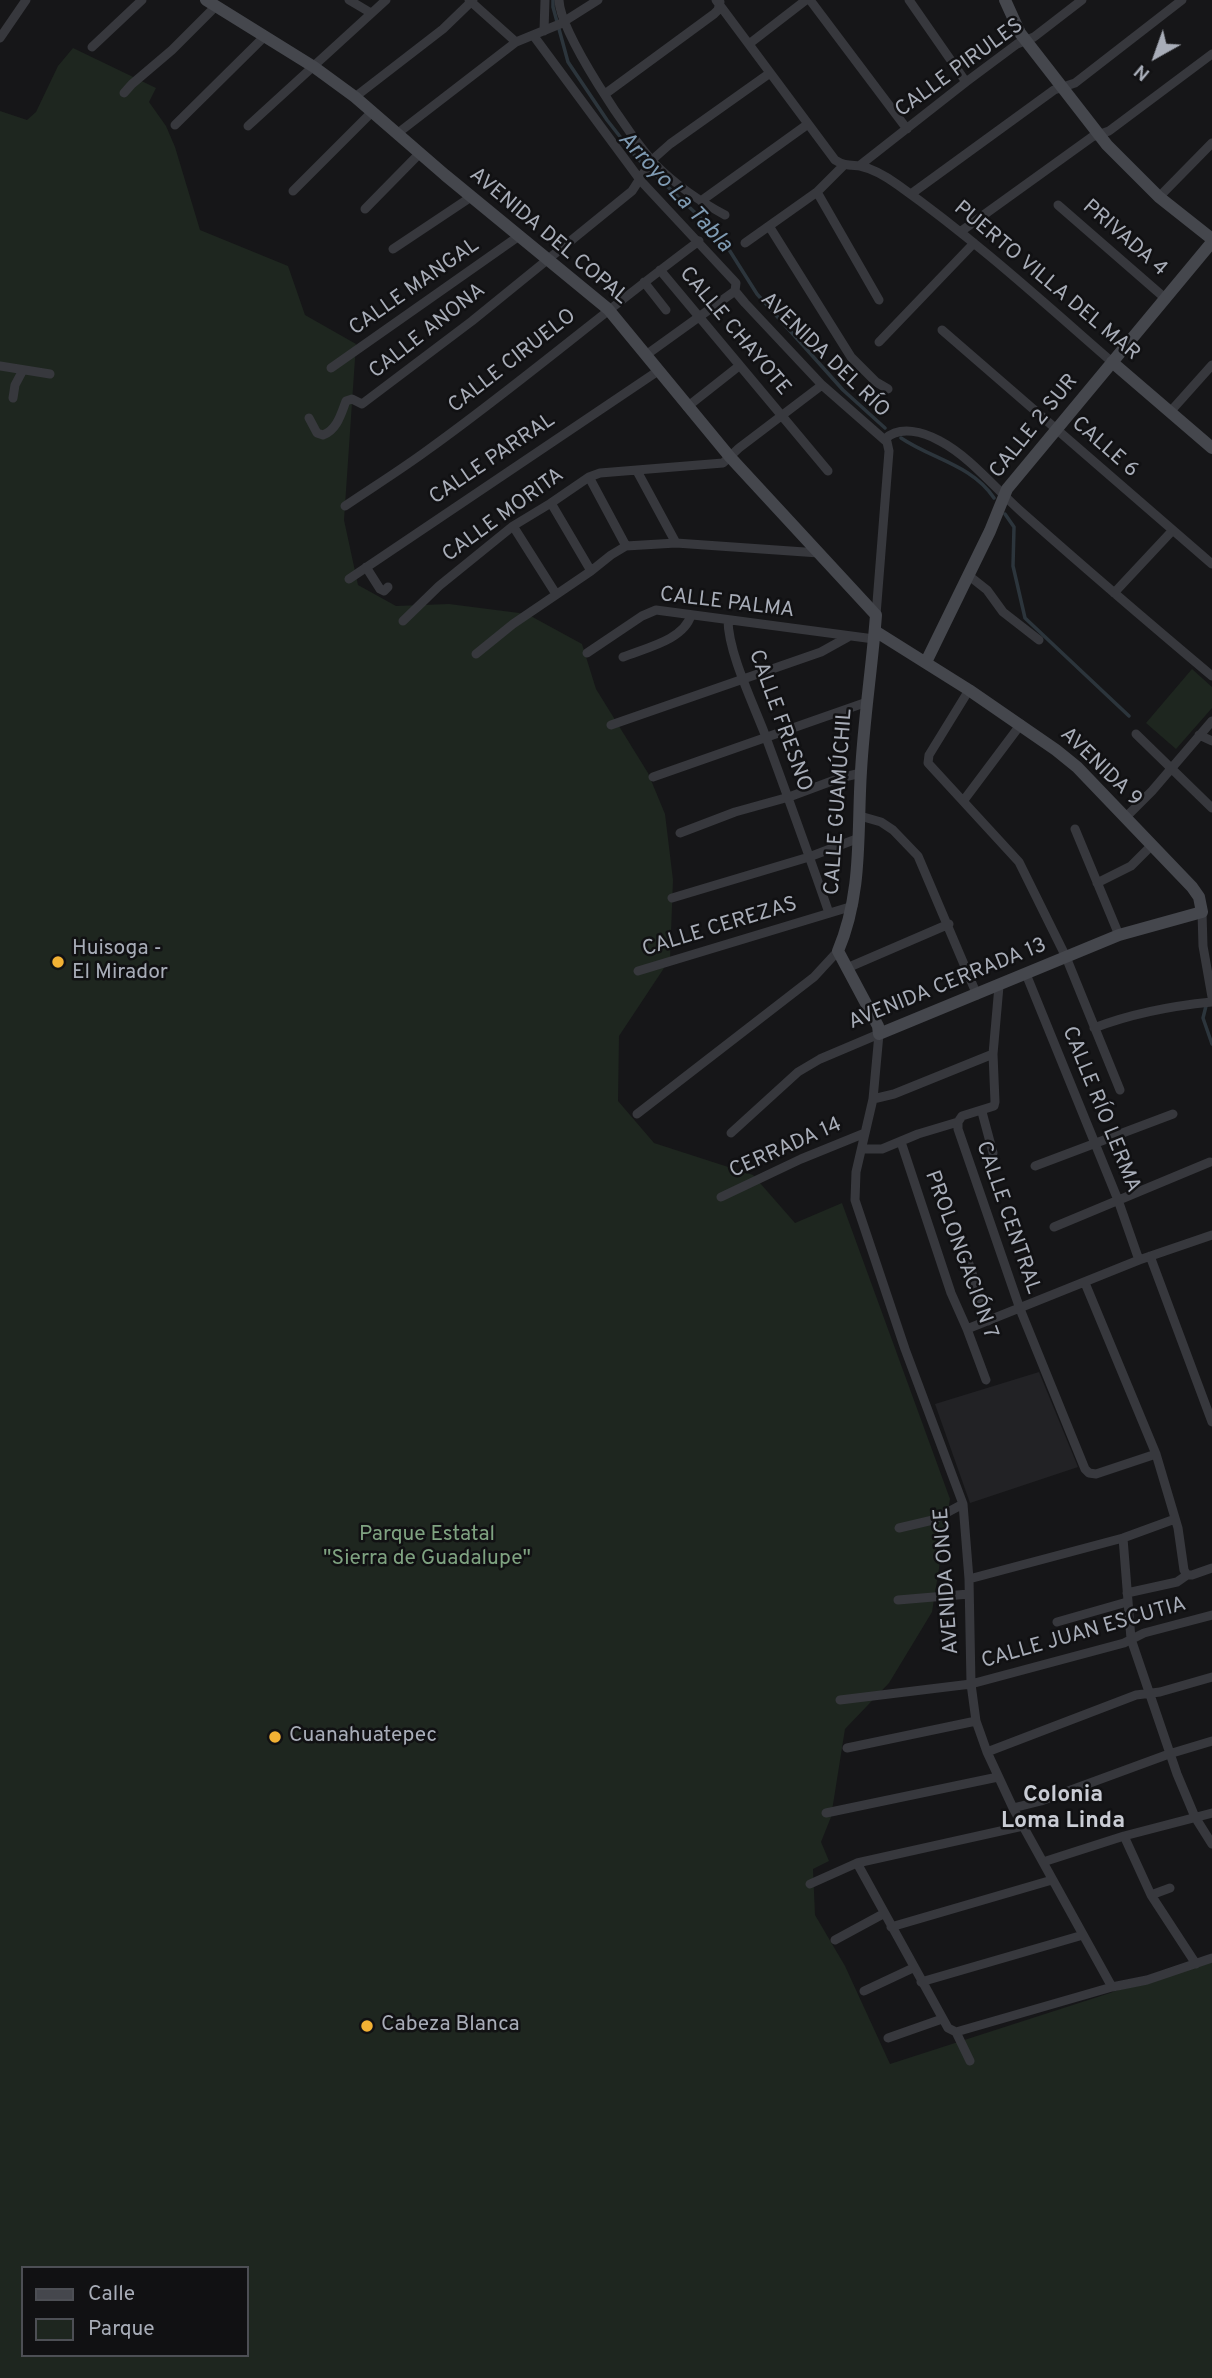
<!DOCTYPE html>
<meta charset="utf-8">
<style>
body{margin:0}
#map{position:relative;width:1212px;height:2378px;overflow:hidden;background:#161618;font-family:Overpass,sans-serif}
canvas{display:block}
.legend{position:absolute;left:21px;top:2266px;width:228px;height:91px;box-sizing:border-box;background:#111113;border:2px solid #4d4f55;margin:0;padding:9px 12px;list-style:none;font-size:21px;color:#a8adb8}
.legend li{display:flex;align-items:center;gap:14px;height:35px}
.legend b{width:35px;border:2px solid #4d4f55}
.north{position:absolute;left:1121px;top:21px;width:70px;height:70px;-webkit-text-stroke:5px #111113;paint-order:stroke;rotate:220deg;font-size:19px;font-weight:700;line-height:28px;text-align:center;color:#a8adb8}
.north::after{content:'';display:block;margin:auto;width:24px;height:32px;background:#a8adb8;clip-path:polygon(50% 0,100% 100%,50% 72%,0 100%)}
</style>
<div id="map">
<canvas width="1212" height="2378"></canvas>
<ul class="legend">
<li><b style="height:9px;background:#45474d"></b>Calle</li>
<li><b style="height:19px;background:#1e261f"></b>Parque</li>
</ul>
<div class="north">N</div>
</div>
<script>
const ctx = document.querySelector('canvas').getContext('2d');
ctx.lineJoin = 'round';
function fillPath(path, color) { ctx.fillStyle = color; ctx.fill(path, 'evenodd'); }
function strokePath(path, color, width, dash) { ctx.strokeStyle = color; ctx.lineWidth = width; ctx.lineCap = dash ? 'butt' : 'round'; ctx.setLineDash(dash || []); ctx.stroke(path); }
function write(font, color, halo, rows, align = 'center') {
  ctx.font = font + ' Overpass,sans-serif'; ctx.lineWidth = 5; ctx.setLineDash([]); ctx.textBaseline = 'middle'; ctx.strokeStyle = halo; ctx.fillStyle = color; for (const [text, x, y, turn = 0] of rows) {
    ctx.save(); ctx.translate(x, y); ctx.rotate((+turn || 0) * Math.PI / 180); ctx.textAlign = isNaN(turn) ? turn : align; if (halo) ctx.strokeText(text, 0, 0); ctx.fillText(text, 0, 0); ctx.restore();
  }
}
fillPath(new Path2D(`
 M1039,1372l39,95 -108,36 -35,-99z`), '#222225');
fillPath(new Path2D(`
 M73,48l83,40 -7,14 17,24 9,21 25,83 88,36 17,49 51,29 -12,176 14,65 38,21 53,-2 78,10 55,30 14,45 52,84 17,41 8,66 -3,79 -51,77 -1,65 36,42 99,32 42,48 47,-20 108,296 -18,113 -43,71 -44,46 -14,88 -10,25 8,19 -16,8 2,46 30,51 45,98 220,-71 102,-37v422h-1212v-2267l27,9 9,-8 22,-46zM23,2268h224v87h-224z
 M1192,669l20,18v21l-36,41 -30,-26z`), '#1e261f');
strokePath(new Path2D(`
 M553,0v7l15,55 39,58 29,37 85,80 36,57 86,96 42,38
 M901,438c31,21 71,27 93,60
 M1005,514l9,13 -1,39 12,52 104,98
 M1206,1006l-3,12 9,26`), '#2c353c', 3.5);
strokePath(new Path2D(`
 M349,0l22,13
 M469,0l47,42
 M559,0c1,33 72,139 97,165 20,20 45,37 69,50
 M716,0l119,160c9,6 15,5 25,6 14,3 27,11 38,19 76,54 144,116 214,177
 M810,0l97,129
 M909,0l57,82
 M544,31l1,-31
 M533,35l108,146 95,102 -1,8 10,12 77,82 65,57 2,9 -13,164
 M0,38l26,-38
 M749,44l57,-44
 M92,47l50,-47
 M124,93l8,-9 40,-34 44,-44
 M605,94l109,-80 4,-4 2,-8
 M355,97l88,-68 30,-29
 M175,125l90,-89
 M248,126l138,-126
 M398,133l118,-91 44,-18 38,-24
 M859,166l107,-84 51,-38 17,-7 48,-37
 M293,191l80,-80
 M817,192l62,108
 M911,194l143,-104 21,-7 107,-83
 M1159,197l53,-54
 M701,201l107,-77
 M1058,205l108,94
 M365,209l55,-56
 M769,226l82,131 25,25 12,7
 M960,232l132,-95 17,-6 103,-77
 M745,243l72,-51 27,-27
 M393,249l78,-52
 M660,270l168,201
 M644,282l22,28
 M942,330l270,234
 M879,342l95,-99
 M646,355l89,-64
 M0,366l50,8
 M331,368l188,-132
 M13,398l2,-13 8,-15
 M687,407l52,-41
 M1170,412l42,-47
 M309,418l8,15 6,2c14,-5 18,-21 23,-34l6,-2 10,5 110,-83 160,-130 20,-31 18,-16 100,-71
 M885,439c15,-14 39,-7 55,2 32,17 57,50 85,74 61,54 124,108 187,161
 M637,471l39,72
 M589,477l37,69
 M551,503l40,68
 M345,506c28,-19 57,-37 84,-57 92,-66 178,-140 270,-208
 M513,526l43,68
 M366,567l14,22 4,2 4,-4
 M968,575l19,15 16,22 36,28
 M349,579l309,-208
 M1114,593l58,-62
 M728,620c0,31 24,81 36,112 22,60 44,120 65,181
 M403,621l36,-35 74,-60 38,-23 38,-26 11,-4 123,-10 16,-15 83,-63
 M587,653l55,-37 14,-6 218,29
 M476,654l37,-30 78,-53 20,-16 15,-9 50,-3 143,10
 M623,657c22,-9 61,-17 68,-42
 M969,690l-40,65 -1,8 91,99 47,95 54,133
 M611,725l210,-73 27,-15
 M1136,734l76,74
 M1199,735l13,6
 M653,777l214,-75
 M964,800l57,-76
 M860,816l21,6 12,8 25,26 59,139
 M1125,818l27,-27 60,-70
 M1075,829l44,106
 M680,833l55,-21 54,-15 51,-19 21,-5
 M1097,883l34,-17 21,-21
 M672,898l137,-41 50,-19
 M1202,912l1,34 9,51
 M847,968l102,-44
 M638,971l215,-65
 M1026,974l92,226 21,60
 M1094,1028c39,-15 77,-22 118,-26
 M873,1099l21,-5 99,-40
 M982,1112l11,41
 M637,1114l177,-137 24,-26
 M958,1122v7l62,180 65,160 4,4 7,1 60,-20
 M731,1133l67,-61 22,-13 59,-25 -6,65 -17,73 -1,28 50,149 58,155 6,75 2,105 5,37 11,31 26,56 99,179
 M901,1142l50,151 16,36 19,51
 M862,1149h20l36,-15 40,-12 4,-6 32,-10 1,-4 -2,-48 6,-68
 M1035,1166l138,-52
 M721,1197l80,-38 64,-26
 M1054,1227l156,-65
 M1150,1256l62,166
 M968,1261l20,60
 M1085,1283l71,171 22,74 6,42 3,5
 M967,1329l172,-69 73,-25
 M899,1528l34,-8 30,-16
 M1123,1538l8,101 46,135 18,43 17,27
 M969,1579l154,-41 52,-19
 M1127,1593l50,-11 10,-7h5l20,-7
 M898,1600l71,-6
 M1057,1622l70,-20
 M840,1700l131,-16 153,-41 20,-10 68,-18
 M847,1748l129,-27
 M987,1752l149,-57 24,-3 52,-15
 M1013,1808l28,-7 128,-47 43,-13
 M826,1813l172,-36
 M1124,1836l27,59 45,69
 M1043,1862l81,-26 88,-23
 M857,1863l91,165 8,4 14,29
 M810,1884l47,-21 166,-37
 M1151,1895l19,-7
 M891,1927l161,-47
 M835,1940l48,-26
 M921,1982l162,-47
 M864,1991l49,-23
 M956,2032l156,-45 35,-7 65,-22
 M888,2038l54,-19`), '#37383d', 9);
strokePath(new Path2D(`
 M206,0l108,67 41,30 90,78 163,134 122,148 146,158c-4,52 -12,103 -15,156 -4,62 2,121 -23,180l40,75 1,8 240,-99 83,-23 -3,-15 -7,-10 -115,-120 -21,-17 -87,-60 -94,-59
 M1005,0l15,33 87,112 52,52 53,42
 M1112,362l100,86
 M926,662l64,-131 17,-42 205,-247`), '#45474d', 12);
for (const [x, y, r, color] of [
 [58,962,7,"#f2b134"],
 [275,1737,7,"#f2b134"],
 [367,2026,7,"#f2b134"]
]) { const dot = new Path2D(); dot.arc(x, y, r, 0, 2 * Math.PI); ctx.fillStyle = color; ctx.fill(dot); strokePath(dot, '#111113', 2.5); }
write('21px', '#a8adb8', '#111113', [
 ["CALLE PIRULES",960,69,-36],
 ["AVENIDA DEL COPAL",548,237,40],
 ["PRIVADA 4",1124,239,41],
 ["PUERTO VILLA DEL MAR",1046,282,40],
 ["CALLE MANGAL",415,288,-35],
 ["CALLE ANONA",428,332,-38],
 ["CALLE CHAYOTE",734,332,50],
 ["AVENIDA DEL RÍO",824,356,44],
 ["CALLE CIRUELO",513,362,-38],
 ["CALLE 2 SUR",1035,427,-51],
 ["CALLE 6",1104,448,41],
 ["CALLE PARRAL",493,460,-34],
 ["CALLE MORITA",504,516,-36],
 ["CALLE PALMA",727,604,7],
 ["CALLE FRESNO",779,721,70],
 ["AVENIDA 9",1100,768,44],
 ["CALLE GUAMÚCHIL",840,802,-86],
 ["CALLE CEREZAS",720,928,-17],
 ["AVENIDA CERRADA 13",948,985,-22],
 ["CALLE RÍO LERMA",1100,1110,68],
 ["CERRADA 14",786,1149,-24],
 ["CALLE CENTRAL",1007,1218,71],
 ["PROLONGACIÓN 7",960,1255,70],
 ["AVENIDA ONCE",948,1581,-94],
 ["CALLE JUAN ESCUTIA",1084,1634,-16]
]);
write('21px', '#a8adb8', '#111113', [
 ["Huisoga -",72,950],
 ["El Mirador",72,974],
 ["Cuanahuatepec",289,1737],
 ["Cabeza Blanca",381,2026]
], 'left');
write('21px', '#7fa381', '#111113', [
 ["Parque Estatal",427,1536],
 ["\"Sierra de Guadalupe\"",427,1560]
]);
write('italic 23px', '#7f9bb3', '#111113', [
 ["Arroyo La Tabla",674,193,47]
]);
write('bold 23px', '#c9ccd4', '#111113', [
 ["Colonia",1063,1796],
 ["Loma Linda",1063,1822]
]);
</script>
